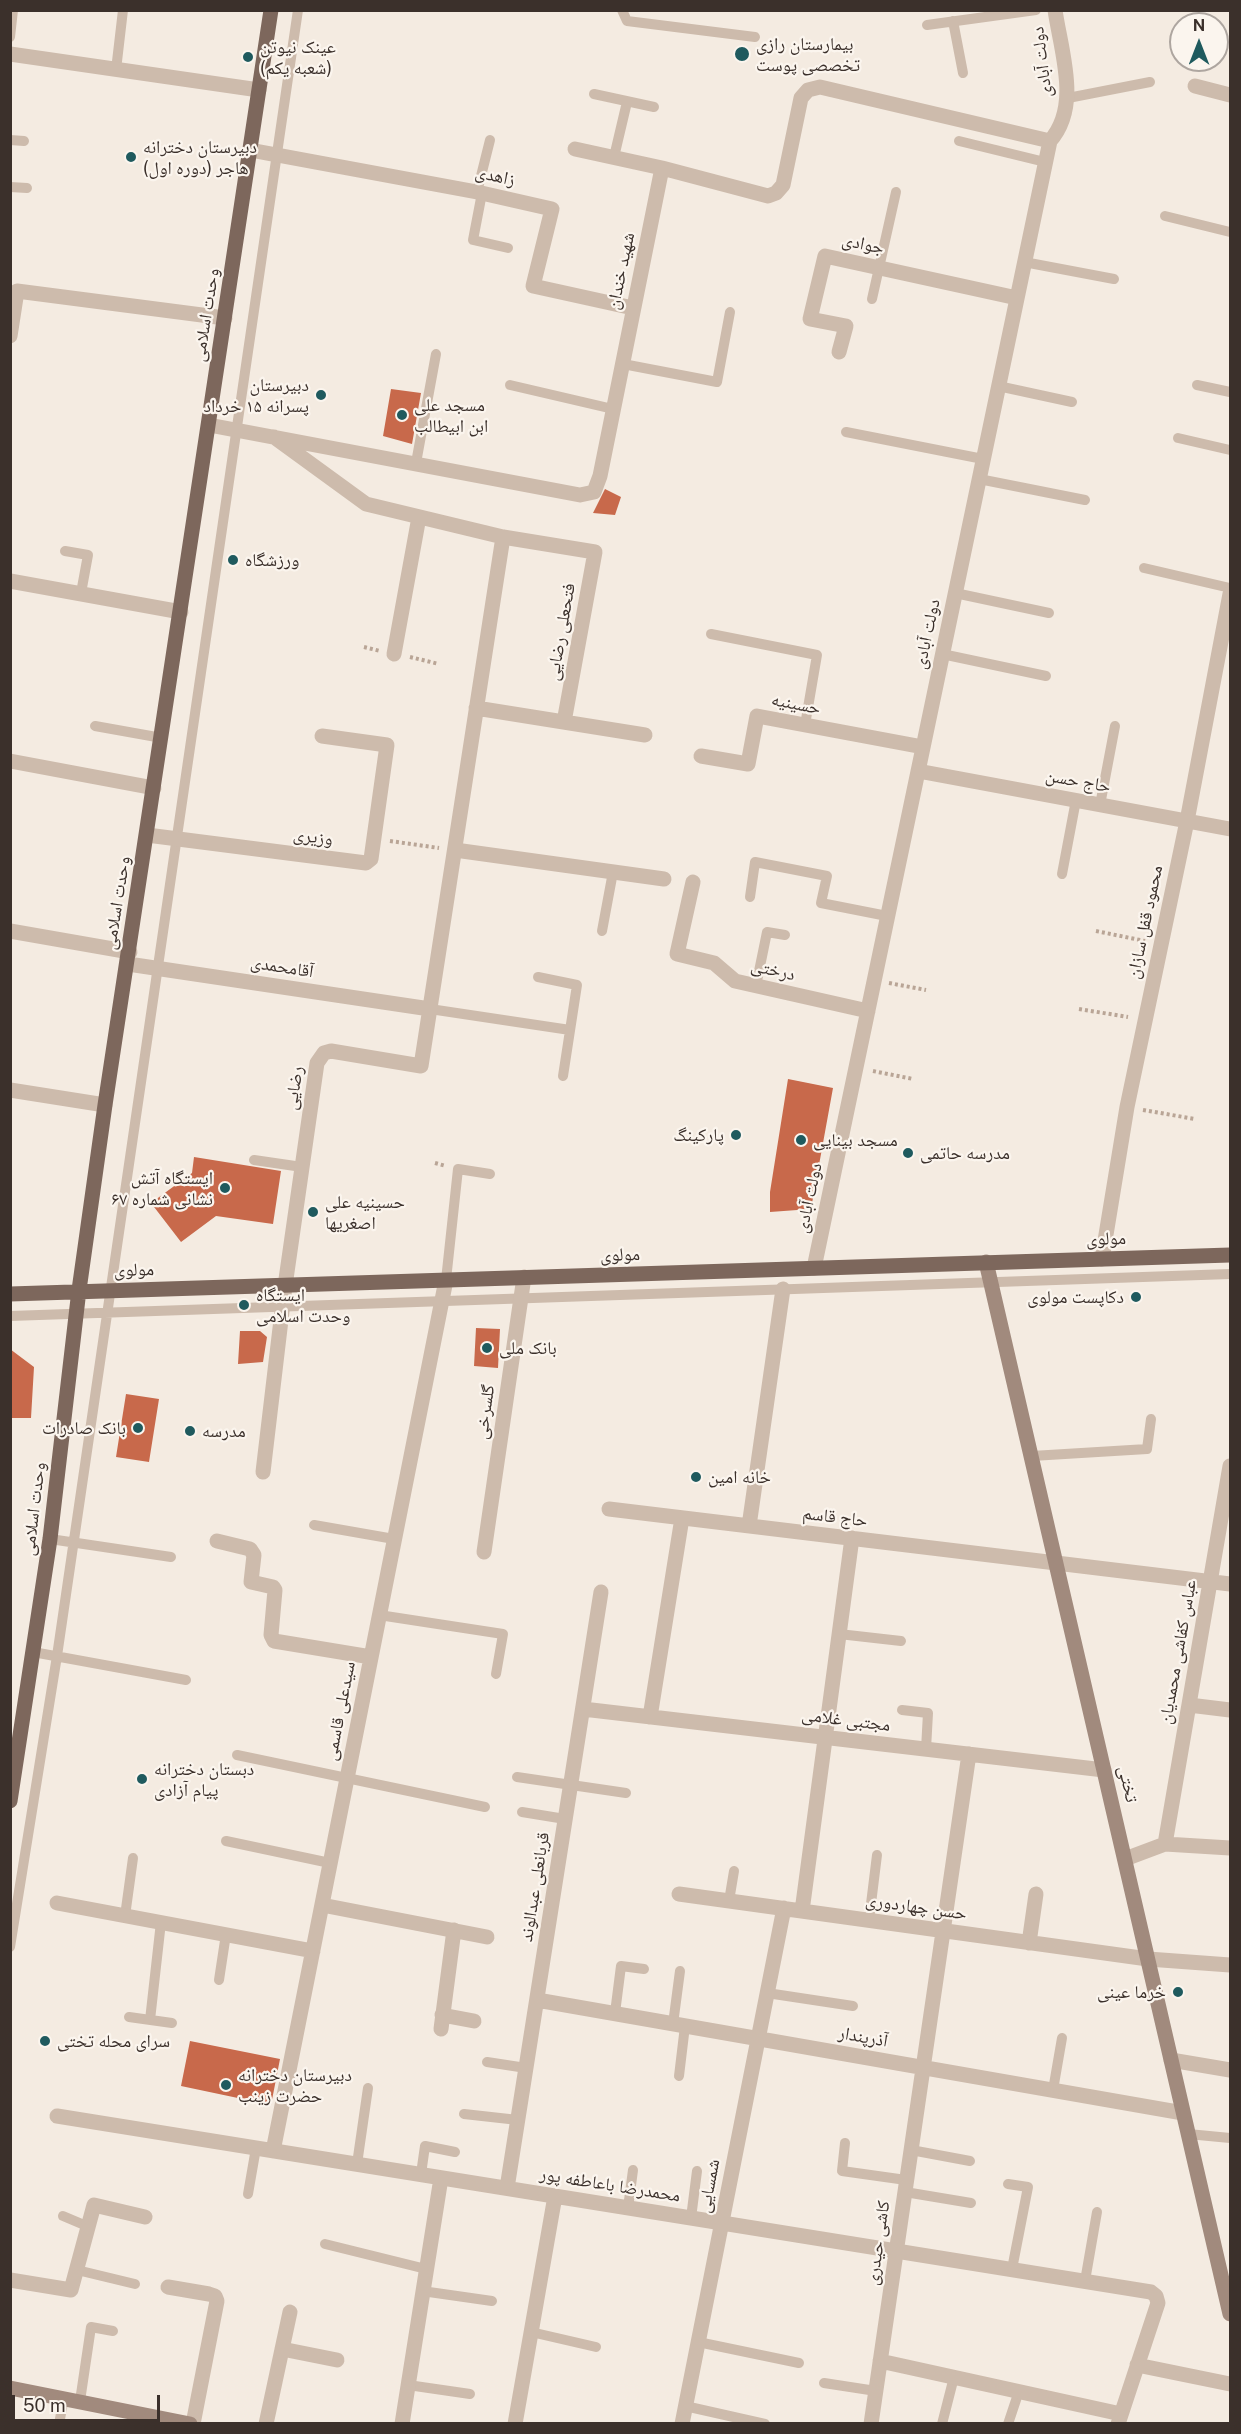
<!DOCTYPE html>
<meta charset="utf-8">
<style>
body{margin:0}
#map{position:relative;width:1241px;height:2434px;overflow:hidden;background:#f4ebe1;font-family:"Public Sans",sans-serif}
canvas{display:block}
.frame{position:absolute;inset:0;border:12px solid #3b302b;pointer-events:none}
.north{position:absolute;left:1169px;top:12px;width:60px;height:60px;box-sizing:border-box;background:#fbf5ee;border:2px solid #aea6a0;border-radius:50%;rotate:0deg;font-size:16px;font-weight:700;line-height:24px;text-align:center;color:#3b302b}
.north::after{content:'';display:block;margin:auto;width:21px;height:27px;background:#1f5a5e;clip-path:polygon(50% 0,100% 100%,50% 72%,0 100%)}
.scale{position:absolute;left:12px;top:2395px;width:148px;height:27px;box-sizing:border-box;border:3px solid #3b302b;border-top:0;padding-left:8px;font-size:18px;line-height:21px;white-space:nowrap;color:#3b302b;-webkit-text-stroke:4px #fbf5ee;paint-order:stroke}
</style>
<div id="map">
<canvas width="1241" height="2434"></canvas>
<div class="frame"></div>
<div class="north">N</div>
<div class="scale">50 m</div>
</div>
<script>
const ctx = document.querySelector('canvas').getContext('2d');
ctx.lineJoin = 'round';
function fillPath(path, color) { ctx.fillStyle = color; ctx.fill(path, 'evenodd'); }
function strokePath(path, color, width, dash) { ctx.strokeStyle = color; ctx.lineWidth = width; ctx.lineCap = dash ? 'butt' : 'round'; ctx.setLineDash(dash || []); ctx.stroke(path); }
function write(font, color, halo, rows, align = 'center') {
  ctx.font = font + ' "Public Sans","Noto Naskh Arabic",sans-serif'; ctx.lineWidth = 4.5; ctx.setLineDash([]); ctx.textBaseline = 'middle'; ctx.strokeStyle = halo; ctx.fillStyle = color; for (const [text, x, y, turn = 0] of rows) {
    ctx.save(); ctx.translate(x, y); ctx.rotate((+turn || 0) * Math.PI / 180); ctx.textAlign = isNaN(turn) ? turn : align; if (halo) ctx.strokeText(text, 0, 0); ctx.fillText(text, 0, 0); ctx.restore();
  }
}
fillPath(new Path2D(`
 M391,389l30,4 -9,51 -29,-8z
 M605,489l16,8 -6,18 -22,-2z
 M788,1079l45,9 -22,121 -41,3v-20z
 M194,1157l87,14 -8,53 -57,-8 -35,26 -30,-39 41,-30z
 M476,1328l24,1 -2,39 -24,-2z
 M240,1331h20l7,6 -4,25 -25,2z
 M10,1349l24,18 -3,51h-21z
 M126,1394l33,5 -10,63 -33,-5z
 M190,2041l90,18 -9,46 -90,-19z`), '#c8694b');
strokePath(new Path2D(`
 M364,647l16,4
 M410,657l29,7
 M390,841l49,7
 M1096,931l49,10
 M889,983l37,7
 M1079,1009l49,8
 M873,1071l40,8
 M1143,1110l52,9
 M435,1163l11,3`), '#b9a596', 4, [3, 3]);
strokePath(new Path2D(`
 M622,10l5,11 128,16
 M953,21l10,52
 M927,25l109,-15
 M10,37l3,-27
 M116,70l7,-60
 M594,94l60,13
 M1068,98l82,-16
 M10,140l14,1
 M959,141l86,21
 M614,157l13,-55
 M10,187l17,1
 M477,192l13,-52
 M482,193l-9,47 35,8
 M1165,216l65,16
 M1024,262l90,17
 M872,299l24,-107
 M623,364l94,18 13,-70
 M510,385l103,24
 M1197,385l33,7
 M998,386l74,16
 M846,432l137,27
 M1178,438l52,12
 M416,463l20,-109
 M979,479l106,21
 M65,551l23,4 -7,38
 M1144,568l86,20
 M955,593l94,20
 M711,634l106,21 -12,70
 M942,654l104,22
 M95,726l67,12
 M1100,805l15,-79
 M1062,874l14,-74
 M750,897l5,-35 72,14 -6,27 66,13
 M602,931l11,-59
 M538,977l39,8 -14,91
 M756,986l11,-54 18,3
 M430,1009l140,21
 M254,1160l48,7
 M446,1280l12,-111 32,5
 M10,1316l1220,-42
 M1032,1456l115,-7 4,-30
 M314,1525l80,14
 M50,1539l121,18
 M379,1615l124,19 -7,40
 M839,1634l62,7
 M33,1652l153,28
 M902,1710l26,3 -2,36
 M237,1755l248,52
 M517,1777l109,16
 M522,1812l43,7
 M226,1841l104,22
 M729,1901l5,-30
 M125,1916l8,-58
 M869,1920l8,-65
 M10,1947l47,-291 241,-1646
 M219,1980l7,-46
 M767,1993l86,13
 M615,2013l6,-47 23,3
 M129,2017l43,6
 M150,2020l11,-98
 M673,2024l7,-53
 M487,2062l39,6
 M679,2076l6,-50
 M1053,2090l9,-52
 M464,2114l54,6
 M1188,2134l42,4
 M845,2143l-3,28 64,9
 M911,2150l59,11
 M357,2164l11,-76
 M421,2174l4,-28 30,6
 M1008,2184l20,3 -16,82
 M905,2192l66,11
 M248,2194l8,-46
 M628,2208l5,-38
 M63,2216l26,11
 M691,2218l6,-47
 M325,2244l101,25
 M77,2270l58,14
 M1085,2281l12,-69
 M422,2291l70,10
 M531,2332l65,15
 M698,2342l101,21
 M824,2383l52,8
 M408,2385l62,9
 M80,2401l11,-74 22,4
 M685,2406l80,18
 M59,2424l5,-26
 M942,2424l12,-47
 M1008,2424l11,-33`), '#cdbbac', 10);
strokePath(new Path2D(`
 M10,54l249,36
 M1195,86l35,9
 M575,149l87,19
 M250,150l227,42 75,17 -19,77 100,22
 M10,336l7,-45 208,27
 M839,352l7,-26 -36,-7 15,-63 192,42
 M209,425l371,70 14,-3 6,-16 62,-308 106,28 8,-3 7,-8 18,-87 7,-8 12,-3 230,54
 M274,437l92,67 137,33 92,15 -31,170
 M10,581l171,31
 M394,654l25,-137
 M476,708l169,27
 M701,756l47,8 9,-48 166,31
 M10,761l144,27
 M918,771l312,58
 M147,835l219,28 5,-4 16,-114 -65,-9
 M455,850l209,29
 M693,882l-16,72 37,9 21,18 133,30
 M10,931l120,21
 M128,964l302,45
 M10,1090l95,15
 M1102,1259l25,-152 60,-286 43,-227
 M814,1268l236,-1127c31,-35 11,-89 5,-131
 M263,1472l22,-186 32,-223 7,-10 7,-2 90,15 82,-529
 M609,1509l621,75
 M749,1526l34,-237
 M217,1541l33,8 4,6 -3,27 22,5 2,3 -4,45 3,6 97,16
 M484,1552l40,-275
 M1189,1705l41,5
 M583,1709l521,61
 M650,1717l32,-199
 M1165,1844l65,-378
 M1125,1859l40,-15 65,4
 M679,1894l469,65 82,6
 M57,1903l256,48
 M322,1905l165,32
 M802,1911l50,-373
 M1029,1943l7,-49
 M537,2000l646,113
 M442,2015l32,6
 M441,2029l13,-99
 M1171,2060l59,10
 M57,2116l1094,176 5,4 2,7 -40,121
 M273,2151l173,-871
 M507,2188l94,-596
 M10,2280l61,10 23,-85 51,12
 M168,2287l41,7 6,2 2,5 -24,123
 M282,2349l55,11
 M880,2361l241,53
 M1137,2365l93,19
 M266,2424l24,-112
 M402,2424l39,-246
 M515,2424l40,-228
 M682,2424l102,-516
 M871,2424l98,-670`), '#cdbbac', 15);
strokePath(new Path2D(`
 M986,1262l244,1052
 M10,2388l180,36`), '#a18a7d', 15);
strokePath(new Path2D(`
 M10,1294l1220,-39
 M10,1801l40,-262 29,-249 26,-185 166,-1095`), '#7d675c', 15);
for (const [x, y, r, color] of [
 [742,54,8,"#1f5a5e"],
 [248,57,6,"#1f5a5e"],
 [131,157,6,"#1f5a5e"],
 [321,395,6,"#1f5a5e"],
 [402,415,6,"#1f5a5e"],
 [233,560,6,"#1f5a5e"],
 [736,1135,6,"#1f5a5e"],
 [801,1140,6,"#1f5a5e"],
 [908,1153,6,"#1f5a5e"],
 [225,1188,6,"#1f5a5e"],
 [313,1212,6,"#1f5a5e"],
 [1136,1297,6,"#1f5a5e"],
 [244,1305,6,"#1f5a5e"],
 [487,1348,6,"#1f5a5e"],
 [138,1428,6,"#1f5a5e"],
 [190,1431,6,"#1f5a5e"],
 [696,1477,6,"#1f5a5e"],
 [142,1779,6,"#1f5a5e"],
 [1178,1992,6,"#1f5a5e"],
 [45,2041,6,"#1f5a5e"],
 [226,2085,6,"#1f5a5e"]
]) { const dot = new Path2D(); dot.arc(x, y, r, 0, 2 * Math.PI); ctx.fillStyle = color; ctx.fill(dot); strokePath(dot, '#fbf5ee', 2); }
write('18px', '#3b302b', '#fbf5ee', [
 ["بیمارستان رازی",756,44],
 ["تخصصی پوست",756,65],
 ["عینک نیوتن",260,47],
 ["(شعبه یکم)",260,68],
 ["دبیرستان دخترانه",143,147],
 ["هاجر (دوره اول)",143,168],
 ["دبیرستان",309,385,"right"],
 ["پسرانه ۱۵ خرداد",309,406,"right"],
 ["مسجد علی",414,405],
 ["ابن ابیطالب",414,426],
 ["ورزشگاه",245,560],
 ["پارکینگ",724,1135,"right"],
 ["مسجد بینایی",813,1140],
 ["مدرسه حاتمی",920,1153],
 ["ایستگاه آتش",213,1178,"right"],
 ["نشانی شماره ۶۷",213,1199,"right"],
 ["حسینیه علی",325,1202],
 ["اصغریها",325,1223],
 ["ایستگاه",256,1295],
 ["وحدت اسلامی",256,1316],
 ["دکاپست مولوی",1124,1297,"right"],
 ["بانک ملی",499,1348],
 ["بانک صادرات",126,1428,"right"],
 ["مدرسه",202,1431],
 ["خانه امین",708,1477],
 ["دبستان دخترانه",154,1769],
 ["پیام آزادی",154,1790],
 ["خرما عینی",1166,1992,"right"],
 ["سرای محله تختی",57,2041],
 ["دبیرستان دخترانه",238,2075],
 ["حضرت زینب",238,2096]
], 'left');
write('18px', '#3b302b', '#fbf5ee', [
 ["دولت آبادی",1042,62,-97],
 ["زاهدی",495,176,12],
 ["جوادی",863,244,12],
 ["شهید خندان",621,271,-78],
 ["وحدت اسلامی",206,315,-81],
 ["فتحعلی رضایی",561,632,-80],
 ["دولت آبادی",927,634,-78],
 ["حسینیه",796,704,11],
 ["حاج حسن",1078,781,10],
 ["وزیری",313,837,8],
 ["وحدت اسلامی",117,903,-81],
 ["محمود قفل سازان",1145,922,-78],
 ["آقامحمدی",282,967,9],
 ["درختی",773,970,13],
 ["رضایی",294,1088,-81],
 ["دولت آبادی",809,1198,-78],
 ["مولوی",1106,1239,-2],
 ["مولوی",620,1255,-2],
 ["مولوی",134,1270,-1],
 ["گلسرخی",485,1412,-82],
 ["وحدت اسلامی",34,1509,-83],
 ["حاج قاسم",835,1517,7],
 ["عباس کفاشی محمدیان",1178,1652,-80],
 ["سیدعلی قاسمی",340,1711,-79],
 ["مجتبی غلامی",846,1720,7],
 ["تختی",1128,1784,77],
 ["قربانعلی عبدالوند",535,1887,-81],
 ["حسن چهاردوری",916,1907,8],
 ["آذرپندار",863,2037,10],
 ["محمدرضا باعاطفه پور",610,2185,9],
 ["شمسایی",709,2186,-79],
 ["کاشی حیدری",878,2243,-82]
]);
</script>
